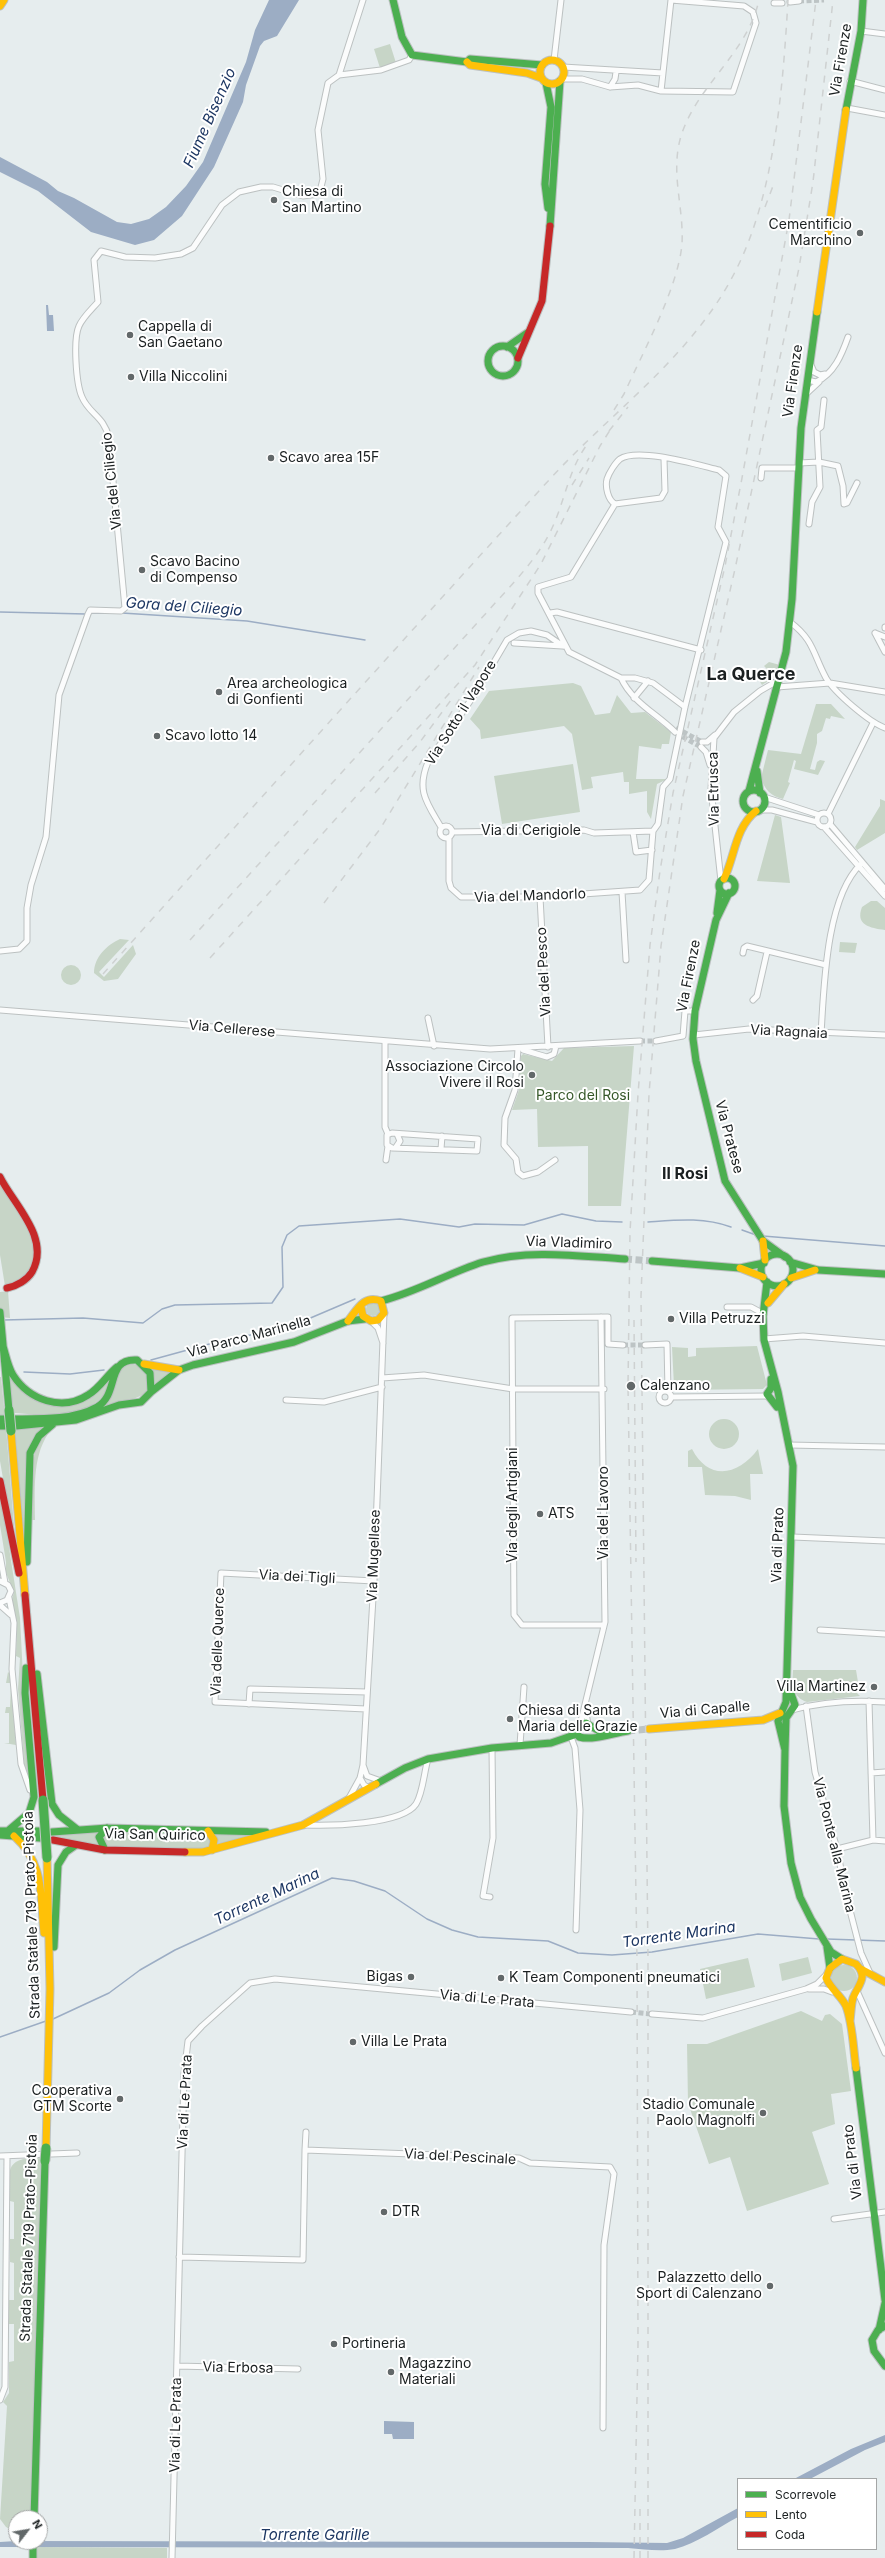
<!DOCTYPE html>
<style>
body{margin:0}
#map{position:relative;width:885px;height:2558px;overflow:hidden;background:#e6edee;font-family:Inter,sans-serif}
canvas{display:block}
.legend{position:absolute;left:737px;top:2478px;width:140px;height:72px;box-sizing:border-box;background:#fff;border:1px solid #a4a6a6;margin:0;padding:5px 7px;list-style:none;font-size:12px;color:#1b2021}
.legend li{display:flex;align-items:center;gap:8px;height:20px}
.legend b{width:20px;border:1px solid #a4a6a6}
.north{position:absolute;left:8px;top:2510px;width:40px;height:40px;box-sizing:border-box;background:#fff;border:1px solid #a4a6a6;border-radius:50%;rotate:59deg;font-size:11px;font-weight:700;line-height:16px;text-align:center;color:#1b2021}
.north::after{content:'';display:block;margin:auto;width:14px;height:18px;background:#626869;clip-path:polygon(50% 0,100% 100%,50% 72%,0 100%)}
</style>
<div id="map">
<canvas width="885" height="2558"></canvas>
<ul class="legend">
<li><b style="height:5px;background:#4caf50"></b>Scorrevole</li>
<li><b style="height:5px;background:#ffc107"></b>Lento</li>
<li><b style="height:5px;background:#c62828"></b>Coda</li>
</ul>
<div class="north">N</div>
</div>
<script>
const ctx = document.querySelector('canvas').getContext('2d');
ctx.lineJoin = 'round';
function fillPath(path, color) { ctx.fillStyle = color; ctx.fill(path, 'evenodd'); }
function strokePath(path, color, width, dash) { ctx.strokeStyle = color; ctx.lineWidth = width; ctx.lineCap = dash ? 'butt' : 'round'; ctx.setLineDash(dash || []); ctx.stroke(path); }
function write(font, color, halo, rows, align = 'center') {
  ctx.font = font + ' Inter,sans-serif'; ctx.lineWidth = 4; ctx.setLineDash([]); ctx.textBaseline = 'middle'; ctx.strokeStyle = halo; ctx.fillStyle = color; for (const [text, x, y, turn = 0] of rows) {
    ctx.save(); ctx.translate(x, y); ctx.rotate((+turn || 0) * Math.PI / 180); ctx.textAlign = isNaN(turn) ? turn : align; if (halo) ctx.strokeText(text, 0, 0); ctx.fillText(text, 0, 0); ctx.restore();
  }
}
fillPath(new Path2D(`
 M390,44l6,19 -16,5 -6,-19z
 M769,662l11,3c-2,13 -8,13 -18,20l-3,-5 10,-9 -5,-5z
 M573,683l8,3 14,29 15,-2 7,-18 14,18 14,-1 26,20 -2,12h-7l-1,5 -22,-3 -3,33h32l-11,5 -6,35 -4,-7v-21l-18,3v-12h-5l-1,-10 -32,5 2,11 -11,2 -10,-56 -8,-8 -83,13 -1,-9 -10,-11 19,-28z
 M816,704h15l14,15 -14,-3 -1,3 -4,-1 -4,13 -5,3v9l-7,26 5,1 2,-8 3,-2 5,1 -7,14 -24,-6 2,-8 -2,-1 -6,22 2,1 -7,16c-12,-3 -18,-9 -22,-21l7,-28 33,4z
 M573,764l7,48 -78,12 -8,-48z
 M880,799l5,2v32l-28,17 -2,-3 25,-41z
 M775,815l6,2 9,66 -33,-2z
 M871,901h6l8,7v22c-15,-2 -30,-5 -23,-23z
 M120,939l9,1 -30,32 5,5 29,-32 3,9 -18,25 -14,2 -10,-8c0,-16 13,-28 26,-34z
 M840,942l17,1 -2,10 -16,-1z
 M61 975a10 10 0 1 1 20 0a10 10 0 1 1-20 0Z
 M634,1046l-13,160h-33v-60l-50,1 -1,-38 -25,1 7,-20 2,-34 2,-2 29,7 12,-13z
 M0,1184c15,23 53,65 25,93 -4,4 -14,6 -20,9l-5,-31z
 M8,1291l2,27 -10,-1v-25z
 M366 1309a7 7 0 1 1 14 0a7 7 0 1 1-14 0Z
 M757,1346l10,39 -4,4 -85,1 -4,-4 -2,-39 16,1v9l8,-1v-8z
 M128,1364c6,0 10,1 15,5 3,3 4,6 5,11 6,22 -32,20 -46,27l19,-40z
 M151,1369l23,2 -19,15z
 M0,1377h1l4,39h-5z
 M10,1379l49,27 50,-24c-4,29 -49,35 -74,33 -7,-1 -14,-2 -22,-2z
 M709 1434a15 15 0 1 1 30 0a15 15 0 1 1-30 0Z
 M0,1428h6l9,110 -2,-1 -13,-76z
 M33,1428h9l-5,6 -13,103 -9,-108z
 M48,1434c-16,24 -13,57 -13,86h-4c0,-26 -8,-71 17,-86z
 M692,1449c17,33 47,26 66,0l5,25h-13l1,26 -16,-4 -30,-1 -3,-28h-14v-16z
 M0,1490l20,128 8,156 -4,-10 -6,-75 2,-31 -4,-2 1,-34 -6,-19 3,-11 -8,-19v-11l-6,-37z
 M793,1670h63l2,12 -4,8 6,6 -53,6c-15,-5 -15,-18 -14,-32z
 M8,1672l2,2 6,71 -12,-2h5v-30h-4l1,-6h4l1,-24h-5z
 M101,1830l-1,17 -62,-11v-2z
 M108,1831l98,3 7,8 -4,7 -103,-2 -4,-12z
 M214,1834l37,1h1l-36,12z
 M808,1957l4,16 -30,8 -3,-17z
 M748,1958l7,29 -49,12 -6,-30z
 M831 1978a13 13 0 1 1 26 0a13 13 0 1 1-26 0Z
 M801,2011l21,10 3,-6 5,-1 12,10 9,67 -20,3 4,30 -23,8 17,52 -82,27 -17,-54 -21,7 -21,-61 -1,-59h20z
 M39,2157l2,3 -11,358h-14v14l-10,-5 -6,-8 7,-113 -4,-4 6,-9v-31l5,-1v-37h-5v-24h5v-37l-4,-1v-23h4v-37l-4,-1c0,-30 -8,-42 29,-44z
 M37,2547l130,1v10h-130z`), '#c7d5c7');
fillPath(new Path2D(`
 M269,0h30l-22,36 -13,5 -4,5 -14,39 -3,17 -29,65 -32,49 -28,24 -19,5 -44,-13 -53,-41 -38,-19v-15l47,25 11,9 16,7 43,24 14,2 18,-5 17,-12 20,-21 17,-24 43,-100 9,-32z
 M46,305h2l1,10h4l1,16h-7z
 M384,2421l30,1v17h-21l-1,-5h-8z
 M885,2435v7l-20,8 -55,29h-16l57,-30z
 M738,2508v9c-19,10 -42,27 -63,32 -16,3 -31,0 -47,-1l-628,-1v-5l16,-1 573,1 78,1 16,-5z`), '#9cadc4');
strokePath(new Path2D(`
 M0,612l86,2
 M90,613h20
 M122,613l125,8 118,19
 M648,1222c29,-2 55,-5 83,5
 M742,1230l14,5
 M763,1236l122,10
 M4,1320l79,-2 60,5 19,-14 13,-4 97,-2 11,-16 -1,-40 5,-12 12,-9 101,-7 59,8 16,-3 49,1 38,-11 34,7 26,1
 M151,1360l73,-20 63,-12 68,-29
 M24,1372l46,2 34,-4
 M827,1939l58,2
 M53,2019l56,-26 31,-23 35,-20 157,-72 22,3 31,10 42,28 25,11 26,7 70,4 30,12 34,2 40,-3 106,-18 61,5
 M0,2037l46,-16`), '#9cadc4', 1.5);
strokePath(new Path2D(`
 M799,1l25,-1
 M676,728l26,14
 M676,733l25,14
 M640,1041h16
 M623,1345h22
 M631,2012l21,2`), '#bdc4c5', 5, [5, 2.5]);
strokePath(new Path2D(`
 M625,1259l27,2
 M628,1731l21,-2`), '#bdc4c5', 7, [7, 3.5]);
const street = new Path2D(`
 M790,2l9,-1
 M774,3h8
 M861,31l24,3
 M554,60l7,-60
 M563,67l100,6
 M339,75l24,-75
 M562,79h20l28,8 28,-2 23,6 10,-91
 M850,81l35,9
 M610,87l5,-8 1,-7
 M661,91l72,1 23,-69 -3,-11 -9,-6 -73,-6
 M847,108l38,7
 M811,365l3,7 6,3 5,-1
 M807,380l9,2c18,-8 26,-28 32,-45
 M806,394l13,-12
 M799,463l20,-1 19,4 5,20 1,18 3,-1 10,-20
 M761,478l1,-10h36
 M615,504l46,-6 4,-7 -1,-32
 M809,524l3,-22 8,-15 -3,-57 4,-3 3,-27
 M550,613l7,-1 144,38
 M790,622c24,18 23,32 36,56 9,15 43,44 59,50
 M885,627v1
 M875,633l10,19
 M875,633l10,4
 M514,643l48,3
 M621,678c11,24 36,36 54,54
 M777,687l53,-4 55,9
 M634,698l14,-17
 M702,742h5l8,-7
 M701,747l5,5 4,13
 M764,797l55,18
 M760,810h12l45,12
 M817 820a7 7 0 1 1 14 0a7 7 0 1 1-14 0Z
 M828,814l45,-91
 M830,824l55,65
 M440 832a6 6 0 1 1 12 0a6 6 0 1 1-12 0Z
 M441,827c-14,-24 -25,-36 -13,-65l49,-71 30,-51 12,-7 12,-2 16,4 16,11
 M824,827l61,69
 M452,832l132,-2 10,3 59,-2
 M633,832l3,20 16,-2
 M449,837v44l2,7 10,9h79l100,-7 9,-10 4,-49 5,-7 5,-37 7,-8 15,-72 41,-165 -8,-15 8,-51 -7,-6c-21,-5 -81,-23 -99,-11 -5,4 -11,14 -13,20 -2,8 1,21 8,25l-44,73 -33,10v6l31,59 52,26h14l18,5 32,24
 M721,881l-10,-92 3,-51 20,-26 26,-21 19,-11
 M622,892l4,68
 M540,897l8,150
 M0,951l19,-2 8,-8v-33l4,-23 15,-48 13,-142 29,-81 2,-4 31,1 4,-3 -16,-170c-5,-22 -20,-24 -27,-41 -6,-13 -9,-58 -3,-71 4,-9 12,-16 19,-24l-4,-42 7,-9 24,6 30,1 26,-4 12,-6 29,-43 17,-13 22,-5h12l30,9 14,-2 3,-3 3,-12 -5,-49 10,-47 11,-8 42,-5 28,-10 3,-5
 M743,953l1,-5 3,-2 79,19
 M753,1000l4,-4 10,-44
 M0,1010l490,39 150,-8
 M428,1018l6,28
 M821,1034c3,-47 5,-137 40,-170
 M694,1035l55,-6 136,6
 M656,1041l27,-5 2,-25h10
 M385,1042v85l3,7
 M518,1049l-3,41 -10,28 -1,27 12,14 2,13 5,4 15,-4 17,-12
 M523,1050l24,7 7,-3 2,-8
 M392,1133l86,6 -1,12 -85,-3 -5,-3v-10z
 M396,1147l4,-6 -3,-7
 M441,1149l1,-13
 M386,1160l2,-14
 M727,1307h24l13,7
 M371,1321l7,7 5,15
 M764,1339l39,-3 82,7
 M645,1345l22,-1 1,47
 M382,1378l42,-3 89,14h91
 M659 1397a6 6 0 1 1 12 0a6 6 0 1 1-12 0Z
 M672,1397l96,-1
 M286,1400l38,2 58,-15
 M789,1445l96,2
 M793,1537l92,4
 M0,1555l5,28
 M0,1581l8,4 3,6 -4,9 -7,3
 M9,1598l5,25 -2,46 9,95 9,26
 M0,1605l11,10
 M604,1625h-82l-8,-10 -2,-297 96,-1v27l15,1
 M820,1630l65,4
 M869,1701l4,139
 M249,1704l1,-15 117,3
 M806,1706l9,66 22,77 9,46 15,58 9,20
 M585,1708l3,16
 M366,1709l-151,-7 6,-129 153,8
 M792,1710c29,-8 63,-10 93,-8
 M580,1725l25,-103 -4,-305
 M571,1737l4,11 5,62 -4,120
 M520,1745l4,-58
 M363,1765l4,11 14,5
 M871,1773l14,-1
 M360,1778l4,7 5,3
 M349,1798l11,-20 3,-13 11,-184 10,-268
 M304,1825c24,1 98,0 112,-21 7,-11 8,-32 12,-45
 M837,1849l36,-9 12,1
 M490,1897l-7,-1 10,-58 -1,-90
 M809,1989h15l8,3
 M857,1991l28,62
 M652,2014l51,4 103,-29 11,-5 9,-9
 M305,2150l1,-18
 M0,2156l77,-3
 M834,2219l51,-7
 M179,2257l124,3 2,-110 214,8 11,5 80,4 4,7 -10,71 -1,183
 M177,2366l121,3
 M0,2400l5,-13 2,-231
 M172,2558l12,-484 4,-33 14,-15 48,-43 25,-4 356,33`);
const fast = new Path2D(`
 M393,0l9,37 10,18 55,7 3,-3 72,6
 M546,83l5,24 -6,77 3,24
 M846,110l15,-79 2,-31
 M550,226l10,-145
 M488 361a15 15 0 1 1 30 0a15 15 0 1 1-30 0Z
 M507,347l20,-14
 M757,771l3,22
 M743 801a11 11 0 1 1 22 0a11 11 0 1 1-22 0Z
 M749,791l37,-139 6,-53 9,-171 16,-116
 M719 886a8 8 0 1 1 16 0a8 8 0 1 1-16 0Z
 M729,893l-13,27 -21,91 -2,28 3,22 29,120 38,60 22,16
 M717,913l3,-23
 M761 1270a16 16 0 1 1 32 0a16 16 0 1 1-32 0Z
 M652,1261l88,7 24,-5
 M790,1262l28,8 67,4
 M767,1282l-4,34 1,24 14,52 15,74 -7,236 -8,19 7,29
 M381,1301c36,-9 67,-28 102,-39 46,-13 95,-6 142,-3
 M0,1312l9,98
 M3,1346c3,10 5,21 10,29 16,25 49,37 75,20 12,-7 19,-20 29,-28
 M771,1379v9l-4,6 10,13
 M151,1392l28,-22 14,-5 101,-23 54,-21 17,-2
 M0,1419h4
 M15,1419c26,0 59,1 82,-12 23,-13 8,-49 40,-47l13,13 1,19 -10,10 -22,3 -43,15 -60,6
 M0,1426h5
 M27,1562l3,-109 9,-17 14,-12
 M26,1668l-1,25 9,104 -5,16
 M37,1674l15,130 7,11 19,15
 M789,1688l6,17 -9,13 -1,32 -1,56 7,57 9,34 11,22 20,33 11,7
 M611,1734l-12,-3 -13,-8 -6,2 -3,7 2,5c15,4 34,-4 49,-6
 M376,1784l29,-16 23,-9 64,-11 59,-5 26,-9
 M9,1830l20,-17
 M0,1831h40
 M52,1832l56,-4 158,4
 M0,1835l40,3
 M105,1850l-6,-13 8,-9
 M54,1947l4,-82 8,-13 10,-7
 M827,1947l3,21
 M856,2068l29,232
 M885,2326l-7,4 -6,10 2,11 11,15
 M879,2330l6,-27
 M34,2518l11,-357
 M33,2542v16`);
const slow = new Path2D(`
 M0,6l4,-6
 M540 72a12 12 0 1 1 24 0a12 12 0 1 1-24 0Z
 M467,62l3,3 57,8 14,5
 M817,312l29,-202
 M724,879c11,-23 11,-51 32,-68
 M763,1241l2,19
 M740,1268l23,9
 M791,1278l24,-8
 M768,1303l16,-19
 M348,1321c10,-13 16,-26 33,-20l3,12 -6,7 -7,1 -8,-5 -2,-9
 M144,1364l35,6
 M11,1431l14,164
 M649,1729l114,-9 17,-7
 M208,1831l6,9 -2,10
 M14,1836c31,28 26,58 30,97
 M185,1852h18l100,-27 73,-41
 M861,1969l24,13
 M850,2021c1,-7 1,-16 3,-23 5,-13 16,-21 3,-34l-14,-5 -12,9 -4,10c5,11 16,19 20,28 7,19 7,41 10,62
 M46,2148l4,-159 -3,-131`);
const jam = new Path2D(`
 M518,358l24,-57 8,-75
 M0,1177c14,28 51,61 32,95 -5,8 -15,14 -25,16
 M0,1481l19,92
 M25,1595l18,205
 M53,1840l52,10 80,2`);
strokePath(street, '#bcc1c1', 7);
strokePath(fast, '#bcc1c1', 9);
strokePath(slow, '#bcc1c1', 9);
strokePath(jam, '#bcc1c1', 9);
strokePath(street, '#fbfcfc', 5);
strokePath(fast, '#4caf50', 7);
strokePath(slow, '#ffc107', 7);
strokePath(jam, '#c62828', 7);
strokePath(new Path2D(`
 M765,207l8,-21
 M614,410l10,-16c19,-42 54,-106 58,-150 2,-37 -12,-71 -1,-108 16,-51 66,-82 78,-136
 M609,431l19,-24
 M572,485l17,-27
 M375,793l45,-51 31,-42
 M324,903l56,-74 99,-162
 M190,940l298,-329c23,-26 51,-53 65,-85 12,-27 16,-56 33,-80
 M210,958l265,-293 66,-101 59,-118 12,-19
 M103,974c148,-165 296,-330 446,-494 63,-69 144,-124 187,-210 39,-77 47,-184 52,-270
 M634,1320l2,242
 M634,2558l4,-214 -1,-383 -9,-575 2,-154 8,-138 12,-149 10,-74 13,-78 52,-227 17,-88 47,-258 27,-220
 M640,2558v-54
 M648,2558v-599l-7,-663 8,-202 12,-148 22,-150 52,-227 64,-301 14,-86 20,-182`), '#ced1d1', 1.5, [7, 7]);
const fastBridge = new Path2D(`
 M9,1410l2,21
 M43,1800l4,58
 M45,2161l1,-13`);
strokePath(fastBridge, '#c4c8c8', 11, []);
strokePath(fastBridge, '#4caf50', 9);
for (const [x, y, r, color] of [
 [274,200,4,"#626869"],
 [860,233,4,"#626869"],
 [130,335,4,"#626869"],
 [131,377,4,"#626869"],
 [271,458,4,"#626869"],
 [142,570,4,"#626869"],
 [219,692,4,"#626869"],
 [157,736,4,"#626869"],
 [532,1075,4,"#626869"],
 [671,1319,4,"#626869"],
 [631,1386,5,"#626869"],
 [540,1514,4,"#626869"],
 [874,1687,4,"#626869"],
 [510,1719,4,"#626869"],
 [411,1977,4,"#626869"],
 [501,1978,4,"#626869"],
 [353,2042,4,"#626869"],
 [120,2099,4,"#626869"],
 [763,2113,4,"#626869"],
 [384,2212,4,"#626869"],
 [770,2286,4,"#626869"],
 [334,2344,4,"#626869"],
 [391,2372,4,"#626869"]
]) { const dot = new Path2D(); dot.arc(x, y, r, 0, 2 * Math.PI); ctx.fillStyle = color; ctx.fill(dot); strokePath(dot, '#fff', 1.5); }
write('14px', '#1b2021', '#fff', [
 ["Via Firenze",841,60,-80],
 ["Via Firenze",793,381,-82],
 ["Via del Ciliegio",112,481,-96],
 ["Via Sotto il Vapore",461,713,-58],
 ["Via Etrusca",714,789,-91],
 ["Via di Cerigiole",531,831],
 ["Via del Mandorlo",530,896,-2],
 ["Via del Pesco",544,972,-93],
 ["Via Firenze",689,976,-79],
 ["Via Cellerese",232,1029,5],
 ["Via Ragnaia",789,1032,3],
 ["Via Pratese",729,1137,75],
 ["Via Vladimiro",569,1243,2],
 ["Via Parco Marinella",249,1337,-15],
 ["Via degli Artigiani",513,1505,-90],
 ["Via del Lavoro",604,1513,-90],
 ["Via di Prato",778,1545,-88],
 ["Via Mugellese",374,1556,-88],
 ["Via dei Tigli",297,1577,3],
 ["Via delle Querce",218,1642,-88],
 ["Via di Capalle",705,1710,-5],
 ["Via San Quirico",155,1835,1],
 ["Via Ponte alla Marina",834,1845,76],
 ["Strada Statale 719 Prato-Pistoia",32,1915,-92],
 ["Via di Le Prata",487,1999,5],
 ["Via di Le Prata",185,2102,-87],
 ["Via del Pescinale",460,2157,3],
 ["Via di Prato",853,2162,-97],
 ["Strada Statale 719 Prato-Pistoia",29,2238,-88],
 ["Via Erbosa",238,2368,1],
 ["Via di Le Prata",176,2425,-89]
]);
write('14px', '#1b2021', '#fff', [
 ["Chiesa di",282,192],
 ["San Martino",282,208],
 ["Cementificio",852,225,"right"],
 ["Marchino",852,241,"right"],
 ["Cappella di",138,327],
 ["San Gaetano",138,343],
 ["Villa Niccolini",139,377],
 ["Scavo area 15F",279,458],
 ["Scavo Bacino",150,562],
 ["di Compenso",150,578],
 ["Area archeologica",227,684],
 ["di Gonfienti",227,700],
 ["Scavo lotto 14",165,736],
 ["Associazione Circolo",524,1067,"right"],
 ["Vivere il Rosi",524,1083,"right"],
 ["Villa Petruzzi",679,1319],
 ["Calenzano",640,1386],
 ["ATS",548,1514],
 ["Villa Martinez",866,1687,"right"],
 ["Chiesa di Santa",518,1711],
 ["Maria delle Grazie",518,1727],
 ["Bigas",403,1977,"right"],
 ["K Team Componenti pneumatici",509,1978],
 ["Villa Le Prata",361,2042],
 ["Cooperativa",112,2091,"right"],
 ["GTM Scorte",112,2107,"right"],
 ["Stadio Comunale",755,2105,"right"],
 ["Paolo Magnolfi",755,2121,"right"],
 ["DTR",392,2212],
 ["Palazzetto dello",762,2278,"right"],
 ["Sport di Calenzano",762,2294,"right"],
 ["Portineria",342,2344],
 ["Magazzino",399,2364],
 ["Materiali",399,2380]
], 'left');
write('14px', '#355728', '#fff', [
 ["Parco del Rosi",583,1096]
]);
write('italic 15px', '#1d3763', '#fff', [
 ["Fiume Bisenzio",210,118,-66],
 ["Gora del Ciliegio",184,607,4],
 ["Torrente Marina",267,1897,-25],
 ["Torrente Marina",679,1935,-8],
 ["Torrente Garille",315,2535]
]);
write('bold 16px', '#1b2021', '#fff', [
 ["Il Rosi",685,1174]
]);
write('bold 18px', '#1b2021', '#fff', [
 ["La Querce",751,675]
]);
</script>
